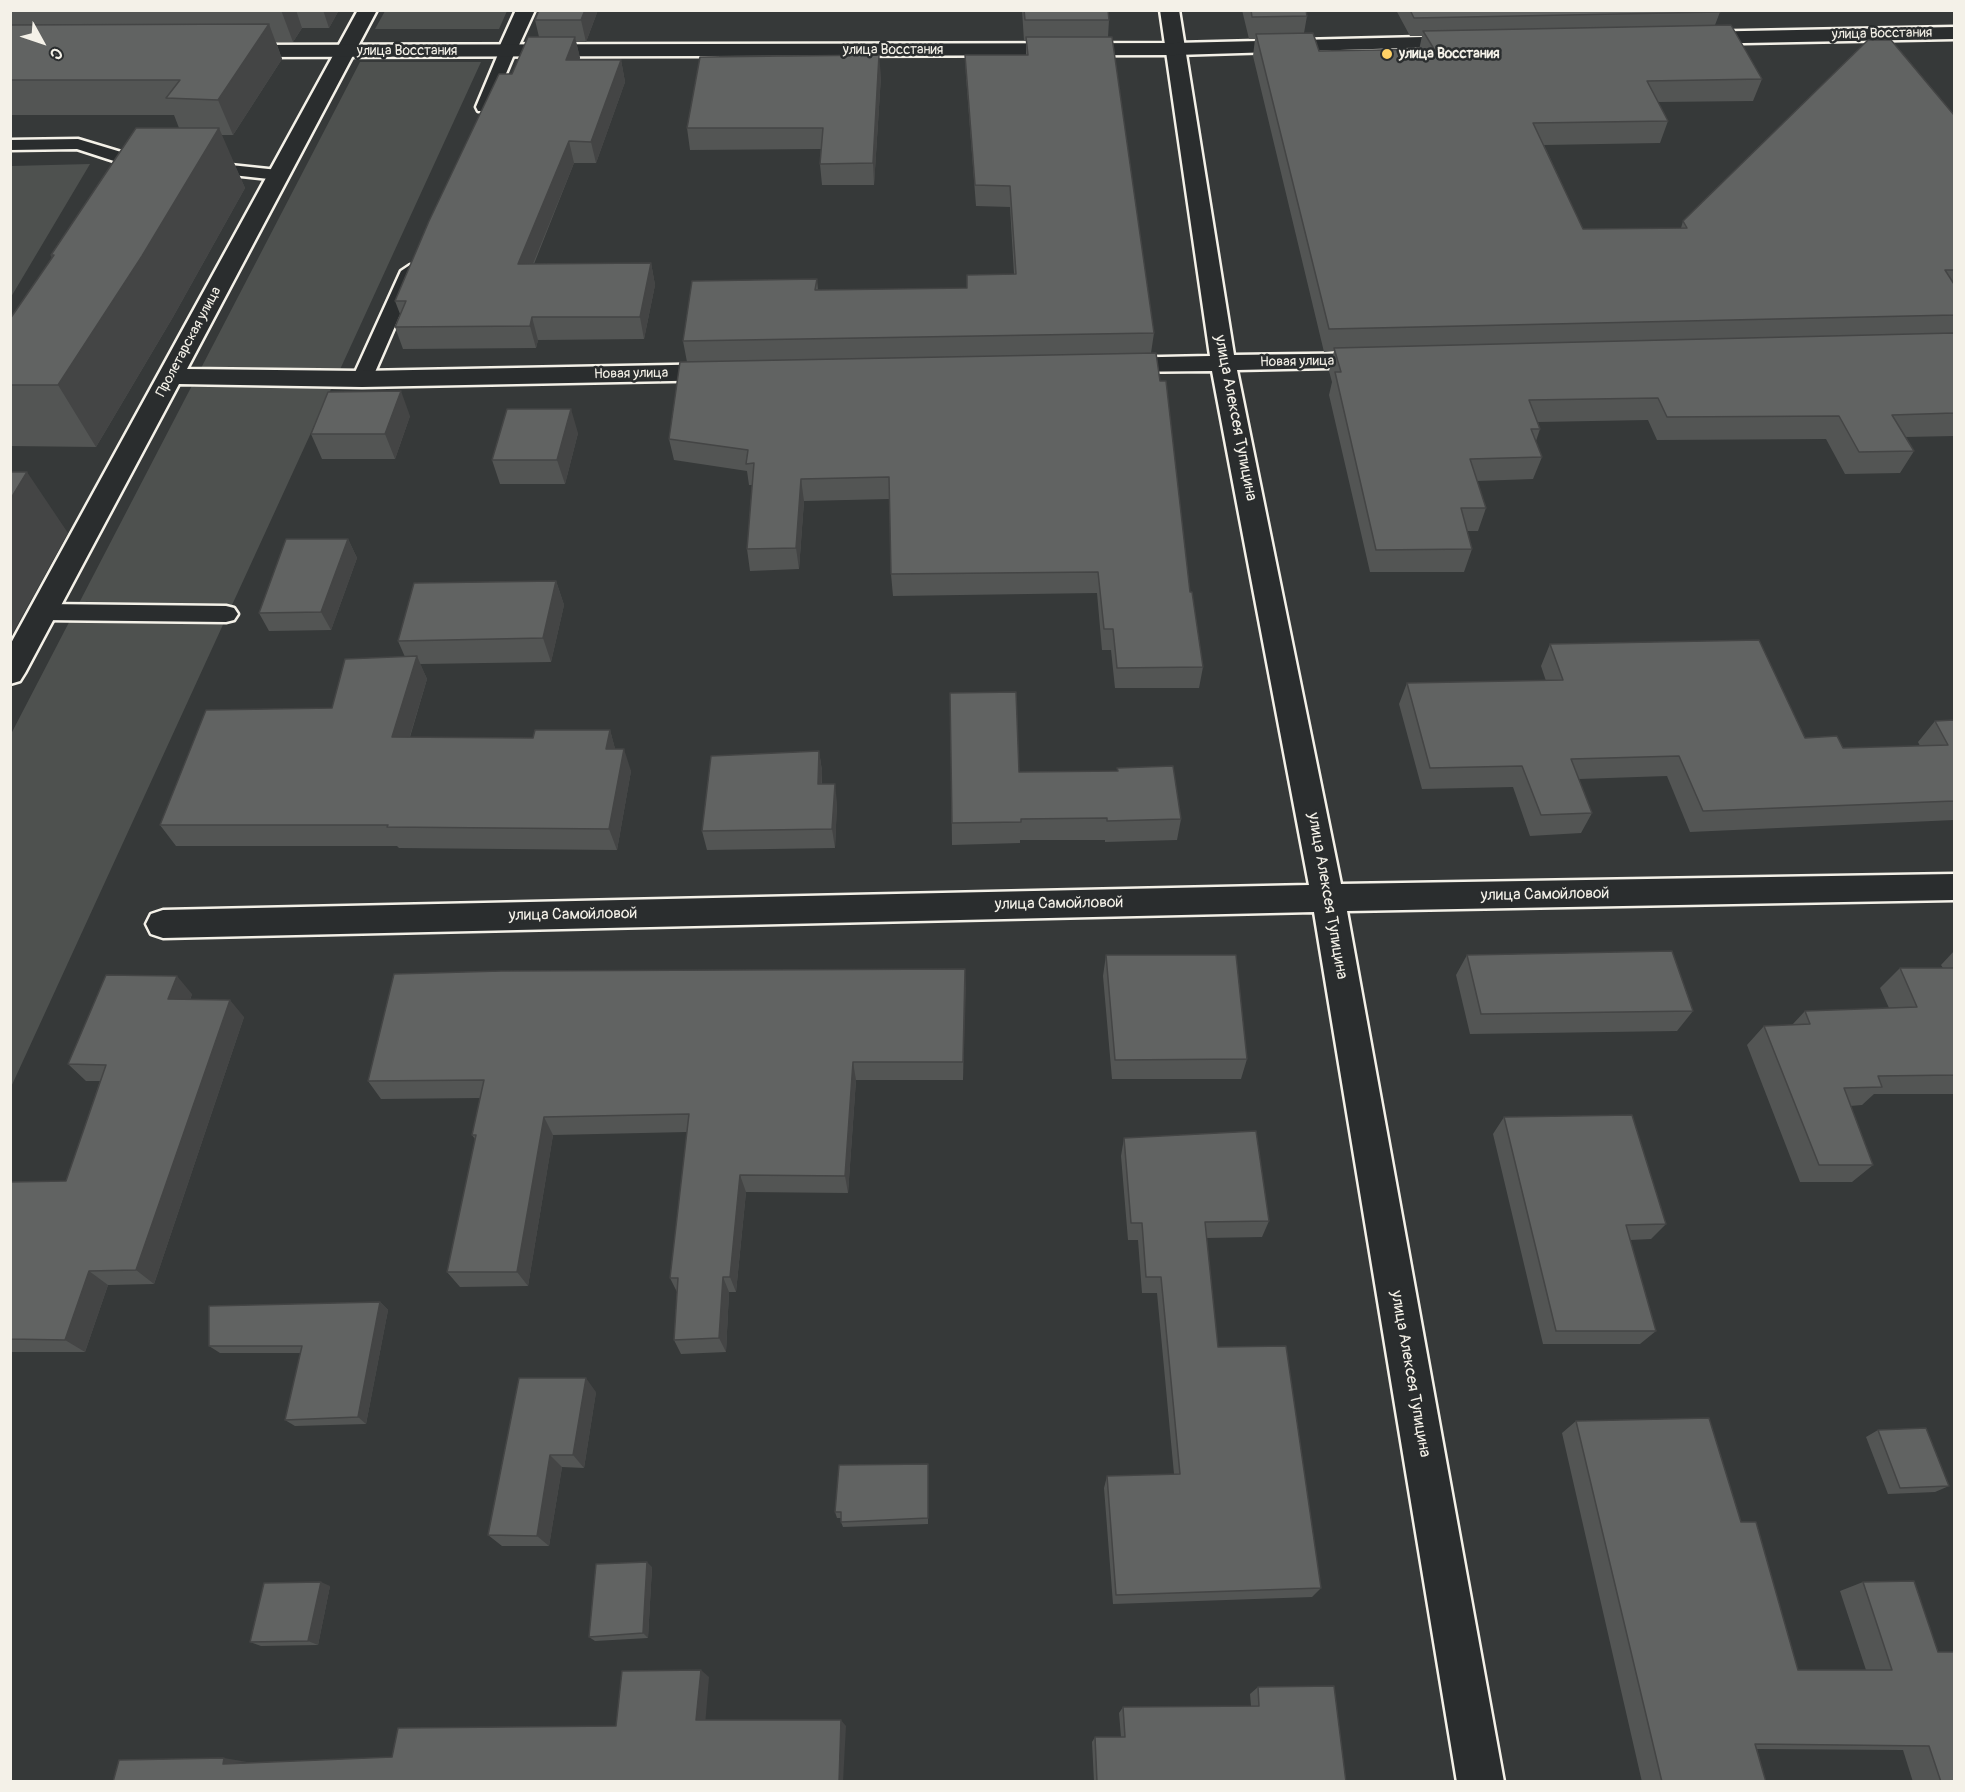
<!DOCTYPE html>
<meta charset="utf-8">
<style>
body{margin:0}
#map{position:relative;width:1965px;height:1792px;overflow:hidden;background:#363939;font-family:Pangolin,sans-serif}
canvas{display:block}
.frame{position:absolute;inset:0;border:12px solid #f4f1e8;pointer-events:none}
.north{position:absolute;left:12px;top:12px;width:60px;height:60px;-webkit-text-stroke:4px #2a2d2e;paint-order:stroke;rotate:130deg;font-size:16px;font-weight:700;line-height:24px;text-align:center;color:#f4f1e8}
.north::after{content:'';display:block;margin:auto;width:21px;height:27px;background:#f4f1e8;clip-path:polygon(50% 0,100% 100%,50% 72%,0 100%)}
</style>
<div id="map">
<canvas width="1965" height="1792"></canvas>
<div class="frame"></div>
<div class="north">С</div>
</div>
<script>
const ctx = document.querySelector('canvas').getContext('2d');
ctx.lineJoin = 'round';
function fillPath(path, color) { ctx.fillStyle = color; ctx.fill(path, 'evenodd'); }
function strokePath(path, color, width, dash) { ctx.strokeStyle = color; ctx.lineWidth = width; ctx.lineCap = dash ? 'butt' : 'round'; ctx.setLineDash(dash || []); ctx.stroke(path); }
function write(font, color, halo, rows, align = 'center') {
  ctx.font = font + ' Pangolin,sans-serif'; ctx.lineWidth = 5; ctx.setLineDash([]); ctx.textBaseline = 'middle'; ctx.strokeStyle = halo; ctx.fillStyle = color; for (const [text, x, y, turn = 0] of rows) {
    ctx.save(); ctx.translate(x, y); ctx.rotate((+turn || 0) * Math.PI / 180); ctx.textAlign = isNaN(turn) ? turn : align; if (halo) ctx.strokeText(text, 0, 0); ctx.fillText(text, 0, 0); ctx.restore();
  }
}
fillPath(new Path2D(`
 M385,11v-1l122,1 -8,18h-124z
 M360,62h121l-470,1025v-353z
 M90,164l-79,133v-131z`), '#4e514f');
const lane = new Path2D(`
 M507,47l8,5 -23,55 -2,4h-12l-2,-4 23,-55z
 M78,139l53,16 5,22 -7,14h-12l-3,-4 4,-10 -1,-15 -40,-13 -67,1v-10z
 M202,162l76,8 9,5 -9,5 -82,-9 -3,-4 3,-4z
 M410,265l9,6 -47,108 -3,4h-14l-3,-4 49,-108z
 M43,604l183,2 8,2 4,6 -4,6 -8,2 -183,-2 -8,-2 -4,-6 4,-6z`);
const street = new Path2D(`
 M358,10h19l-190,359 175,2 361,-7 9,3 3,5 -3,5 -9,3 -361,7 -183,-3 -154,289 -5,8 -10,3v-39z
 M516,10h19l-21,46h-14l-3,-4z
 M1160,10h19l55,345 143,-2 9,2 3,5 -3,5 -9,2 -140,3 104,514 613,-10v26l-607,11 157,871h-47l-143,-870 -1151,26 -12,-4 -5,-10 5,-10 12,-4 1146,-25 -97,-514 -98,1 -9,-2 -3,-5 3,-5 9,-2 96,-2z`);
const secondary = new Path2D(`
 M1954,27v12l-262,5 -10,-6 10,-6z
 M1464,36l7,2 3,4 -3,4 -295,9 -942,2 -10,-6 10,-6 942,-2z`);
strokePath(lane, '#f4f1e8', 5);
strokePath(street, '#f4f1e8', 5);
strokePath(secondary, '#f4f1e8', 5);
fillPath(lane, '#2a2d2e');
fillPath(street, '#2a2d2e');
fillPath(secondary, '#2a2d2e');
fillPath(new Path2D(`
 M10,10h329l-10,18h-27l-9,14h-17l6,17 -49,76h-12l24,53 -72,129 -77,130 -86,-1v-127l42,-61 -1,-3 128,-127 -5,-13h-164z
 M539,10h59l-12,32h-10l4,16 -1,2h42l4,22 -29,81h-22l-40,101 117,-1 4,22 -11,54 -106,1 -2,8 -133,1 -8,-22 5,-13 -5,-13 117,-227 27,-37 -4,-17z
 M1022,10h86l1,10 -1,17 46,296 -3,20 39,239 13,75 -4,21h-84l-4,-38h-9l-5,-57 -204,3 -2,-22 -1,-75 -86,2 -5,68 -49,2 -3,-22 5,-64h-3l-2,-14 -73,-11 -5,-21 18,-77 -4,-21 134,-62 1,11 149,-2 47,-14 -4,-67 -34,-1 -10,-130 -1,-21h61v-14h-2z
 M1242,10h64l1,6 -3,17 15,18 100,-1 3,-14h-12l-14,-26h324v2l-5,13 47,54 -9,22 -95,1 10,19 -8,22 -116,2 39,84 98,-1 2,-7 271,-106v321l-49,1 9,14 -14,22 -55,1 -19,-35 -169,1 -9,-20 -110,2 2,7 -4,12 6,16 -9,22 -56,2 9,27 -8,23h-11l5,18 -8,23h-94l-41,-177 3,-13 -3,-11 5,-20 -10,1 -71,-296 2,-17h-6z
 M881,76l-7,109h-52l-2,-21 1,-15 -131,1 -3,-22z
 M410,416l-15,43h-73l-11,-25z
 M578,433l-13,51h-65l-8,-24z
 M348,539l9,19 -26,72 -62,1 -10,-18z
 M556,581l8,24 -13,57 -131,2 7,15 -17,58 123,1 77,-8 5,19 16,22 -14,79 -218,-2 -2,-2h-221l-16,-21 172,-117 73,-51 -7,-16z
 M1550,644l255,94 38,10 77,-2 -2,-4 17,-21 19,-1v100l-264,12 -23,-56 -88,3 13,34 -11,20 -51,3 -17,-49 -91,2 -23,-85 8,-21 139,-2 -5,-15z
 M950,693l69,79 98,-1v-3l64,51 -4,21 -72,2v-2h-85v3l-68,2z
 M819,751l3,20v13l15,19 -2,45 -128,2 -5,-19z
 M1954,951v143h-80l-12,11 -12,1 23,59 -21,17h-52l-53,-137 17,-19 28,-1 13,-14 84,-3 -9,-20 20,-20h43l-2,-3z
 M1106,955l141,104 -6,20h-129l-9,-103z
 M1467,955l226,56 -16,20 -207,3 -14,-59z
 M965,969l-2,111h-107l-8,113 -102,-1 -10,100h-7l-3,60 -45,2 -7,-14 3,-48 -7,-14 17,-146 -134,3 -25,151 -68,1 -13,-15 28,-133 -3,-4 8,-37 -99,1 -13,-18z
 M192,994l-2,6 54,17 -90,267 -46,1 -23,67h-75v-170l56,-1 34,-100h-14l-18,-17z
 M1504,1117l162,107 -15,15 -21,1 26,91 -16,13h-97l-50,-210z
 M1124,1138l145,83 -7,16 -56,1 12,109 103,241 -9,9 -199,7 -9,-116 3,-12 67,-2 -17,-181h-15l-4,-53h-10l-7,-84z
 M380,1302l8,8 -22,114 -71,2 -10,-6 16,-67h-81l-11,-7z
 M596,1392l-12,76 -22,-1 -13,79h-47l-14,-11z
 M1576,1421l165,101 57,148h68l-26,-79 23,-9 91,200h-41l-10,-32 -146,-1 9,33h-124l-80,-349z
 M1878,1430l71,56 -14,6 -47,2 -22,-57z
 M928,1470v54l-85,3 -2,-5v-4h-4l-2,-6z
 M652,1567l-4,71 -53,3 -6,-4z
 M330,1586l-12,59 -57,1 -11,-4z
 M1258,1687l88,95h-252l-2,-40 3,-5h26l-2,-24 4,-6 128,-1 -1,-12z`), '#535554');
fillPath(new Path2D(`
 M281,10h15l6,18 -9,14z
 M323,10h16l-10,18z
 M585,10h13l-12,32 -5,-22z
 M269,24l13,35 -49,76 -15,-35z
 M575,37l5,21 -9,24 -5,-22z
 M879,55l2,21 -7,109 -1,-22z
 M621,60l4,22 -29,81 -5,-21z
 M219,128l26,60 -72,129 -77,130 -38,-62z
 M569,141l5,22 -50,123 -6,-22z
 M651,263l4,22 -11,54 -4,-22z
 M532,317l6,23 -2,8 -6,-22z
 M401,391l9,25 -15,43 -10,-25z
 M571,409l7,24 -13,51 -8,-24z
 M27,472l41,61 -58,105v-138z
 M801,479l3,22 -5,68 -3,-21z
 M348,539l9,19 -26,72 -10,-18z
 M556,581l8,24 -13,57 -8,-24z
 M417,656l10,23 -24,80 -11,-22z
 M610,730l6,22 -10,-3z
 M624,749l7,22 -14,79 -8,-21z
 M819,751l3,20 -1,32 -3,-19z
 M835,784l2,19 -2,45 -3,-19z
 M965,969l1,20 -3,91v-18z
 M177,976l15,18 -9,23 -15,-18z
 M230,1000l14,17 -90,267 -18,-14z
 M853,1062l3,18 -8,113 -3,-17z
 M544,1117l9,18 -25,151 -11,-14z
 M740,1175l6,17 -10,100 -6,-15z
 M89,1271l19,14 -23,67 -20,-12z
 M723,1277l6,15 -3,60 -7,-14z
 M380,1302l8,8 -22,114 -8,-7z
 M586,1378l10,14 -12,76 -11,-13z
 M550,1455l12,12 -13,79 -12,-10z
 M647,1562l5,5 -4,71 -5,-5z
 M321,1582l9,4 -12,59 -10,-4z
 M701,1670l8,7 -4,49 -9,-6z
 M841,1720l5,6 -3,56h-4z
 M224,1758l23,4 -24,2z`), '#444545');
const building = new Path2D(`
 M539,10h46l-4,10h-46z
 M1024,10h84l1,10h-84z
 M1251,10h55l1,6 -55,1z
 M1410,10h310v2l-306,6z
 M269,24l-51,76 -52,-2 14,-18h-170v-55z
 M1731,25l31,54 -115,2 21,40 -135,2 50,106 104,-1 -4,-7 185,-181h23l63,75v155h-9l9,14v31l-625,14 -73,-295 57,-1 6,18 115,-2 -11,-18z
 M528,37h47l-9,23h55l-30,82 -22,-1 -51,123 133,-1 -11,54h-108l-2,9 -135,1 11,-26h-11l34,-80 70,-147h13z
 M1026,37h86l42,296 -471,8 9,-60 125,-2 -2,11 152,-2v-13l49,-1 -6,-88 -35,-1 -10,-130h63z
 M879,55l-6,108 -53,1 3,-36h-136l13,-71z
 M136,128h83l-77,128 -84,129h-48v-66l44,-64h-3z
 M1954,333v80l-62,2 22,36 -55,1 -20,-36 -172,1 -9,-19 -129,2 11,29h-9l11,28 -72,2 16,49h-25l11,41 -96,1 -41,-178h6l-7,-24z
 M1156,353l4,28h6l24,211h2l11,75 -86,1 -4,-39h-9l-6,-57 -207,2 -2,-97 -88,2 -5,69 -49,1 7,-86 -8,1 2,-14 -79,-11 11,-77z
 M401,391l-16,43h-74l17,-42z
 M507,409h64l-14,51h-65z
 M10,472h17l-17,28z
 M286,539h62l-27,73 -62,1z
 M556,581l-13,57 -145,3 16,-58z
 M1759,640l46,98 32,-2 6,12 105,-3 -13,-24 19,-1v81l-251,10 -24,-55 -108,3 21,54 -51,2 -19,-49 -92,2 -23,-85 156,-3 -13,-36z
 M417,656l-25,81 141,1 2,-8h75l-4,19h18l-15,80 -222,-2 1,-2h-228l46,-115 126,-2 13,-49z
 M1016,692l3,80 99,-1 -1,-3 56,-2 8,53 -74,2v-3l-86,1v3l-69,1 -2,-130z
 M819,751l-1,33h17l-3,45 -130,2 9,-75z
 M1672,951l21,60 -212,3 -14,-59z
 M1106,955h130l11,104 -132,1z
 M1900,968h54v107l-76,1 4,11 -38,1 29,77h-54l-55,-139 46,-2 -5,-13 112,-4z
 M965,969l-2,93h-110l-8,114 -105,-1 -10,102h-7l-4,61 -45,2 4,-62h-8l19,-164 -145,3 -27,155h-70l29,-137h-4l12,-55 -116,1 26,-107 107,-3z
 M106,975l71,1 -9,23 62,1 -94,270 -47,1 -24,69 -55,-1v-157l56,-1 40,-116 -38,-1z
 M1632,1115l34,109 -40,1 30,106h-100l-52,-214z
 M1256,1131l13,90 -64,1 13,125 68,-1 35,242 -205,7 -9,-119 73,-2 -19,-197h-15l-4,-54h-11l-7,-85z
 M380,1302l-22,115 -73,3 17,-74h-93v-40z
 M519,1378h67l-13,77h-23l-13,81 -49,-1z
 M1709,1418l32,104h15l42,148h94l-29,-88 51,-1 24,71h16v130h-13l-12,-36 -174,-2 11,38h-104l-86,-361z
 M1926,1428l23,58 -49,2 -22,-58z
 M928,1464v54l-87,4v-10h-6l4,-47z
 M647,1562l-4,71 -54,4 7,-73z
 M321,1582l-13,59 -58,1 14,-59z
 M701,1670l-5,50h145l-2,62h-726l6,-22 105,-2 -1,6 169,-7 6,-29 218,-2 6,-55z
 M1334,1686l12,96h-249l-2,-45h30l-2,-30 136,-1 -1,-19z`);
fillPath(building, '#616362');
strokePath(building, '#444545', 1.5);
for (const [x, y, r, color] of [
 [1387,54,6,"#ffd166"]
]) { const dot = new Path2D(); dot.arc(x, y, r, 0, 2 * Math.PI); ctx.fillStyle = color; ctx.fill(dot); strokePath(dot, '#2a2d2e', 2); }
write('14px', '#f4f1e8', '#2a2d2e', [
 ["улица Восстания",1882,34,-1],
 ["улица Восстания",893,50],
 ["улица Восстания",407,51],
 ["Пролетарская улица",189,342,-62],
 ["Новая улица",1297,362,-1],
 ["Новая улица",631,374,-1]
]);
write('bold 14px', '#f4f1e8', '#2a2d2e', [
 ["улица Восстания",1399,54]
], 'left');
write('16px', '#f4f1e8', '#2a2d2e', [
 ["улица Алексея Тупицина",1235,418,79],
 ["улица Самойловой",1545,895,-1],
 ["улица Алексея Тупицина",1327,896,80],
 ["улица Самойловой",1059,904,-1],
 ["улица Самойловой",573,915,-1],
 ["улица Алексея Тупицина",1410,1374,80]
]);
</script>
